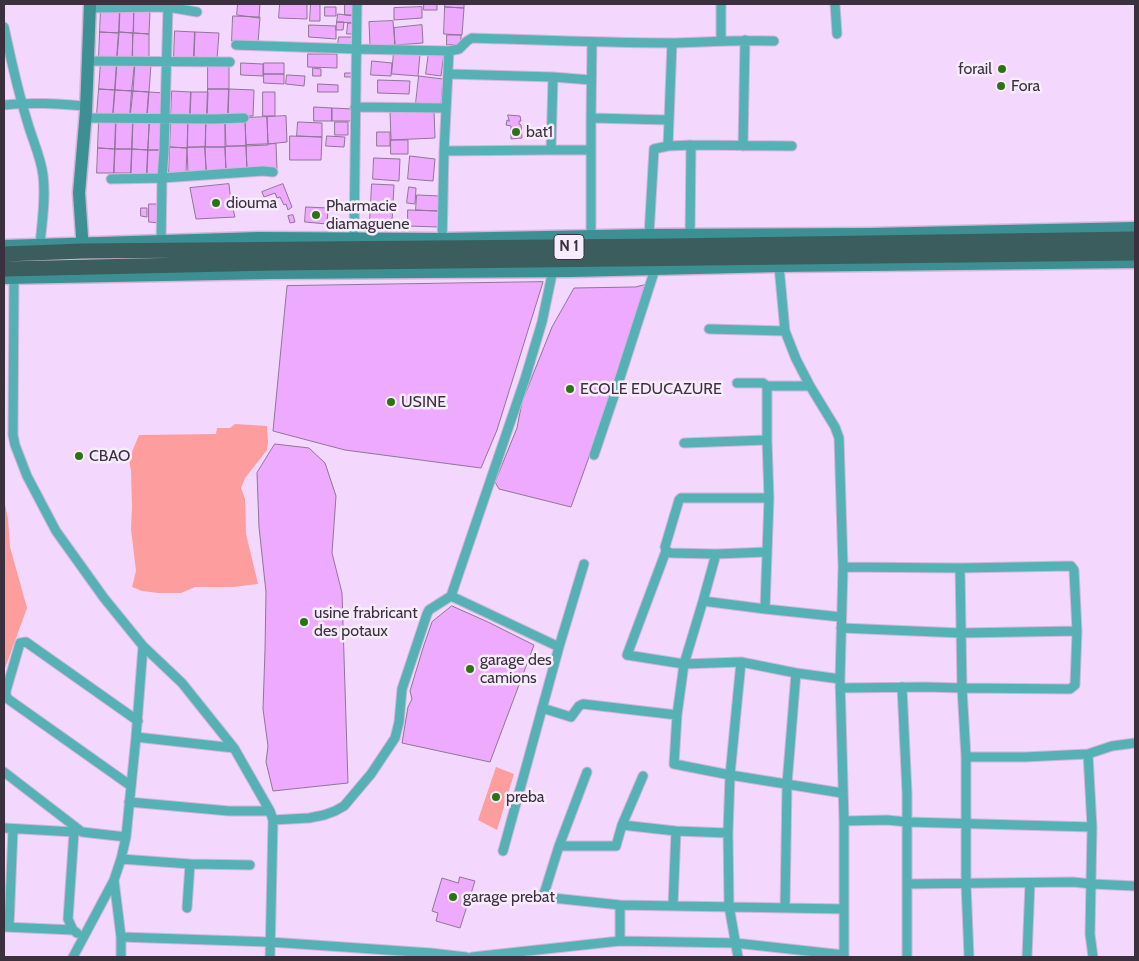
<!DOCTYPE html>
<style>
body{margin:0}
#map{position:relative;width:1139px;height:961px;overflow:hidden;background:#f4d7fc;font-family:Cabin,sans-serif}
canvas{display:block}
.frame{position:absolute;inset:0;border:5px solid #3b303e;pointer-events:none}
</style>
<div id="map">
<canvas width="1139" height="961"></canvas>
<div class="frame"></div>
</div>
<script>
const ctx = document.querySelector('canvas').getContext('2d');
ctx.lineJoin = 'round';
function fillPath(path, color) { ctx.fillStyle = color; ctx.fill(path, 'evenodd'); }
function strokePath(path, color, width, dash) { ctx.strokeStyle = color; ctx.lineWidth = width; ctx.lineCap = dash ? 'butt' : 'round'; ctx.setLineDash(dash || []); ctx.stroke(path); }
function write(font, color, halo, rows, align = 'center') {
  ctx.font = font + ' Cabin,sans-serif'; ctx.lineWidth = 5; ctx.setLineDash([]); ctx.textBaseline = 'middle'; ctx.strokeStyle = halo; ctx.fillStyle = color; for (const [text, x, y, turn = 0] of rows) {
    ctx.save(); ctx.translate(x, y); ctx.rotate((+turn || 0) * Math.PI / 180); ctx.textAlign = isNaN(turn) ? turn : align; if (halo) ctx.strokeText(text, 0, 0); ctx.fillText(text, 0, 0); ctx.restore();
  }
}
fillPath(new Path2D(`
 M235,424l32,2 1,16 -1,8 -22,28 -4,10 4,11 1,35 12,50 -25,3h-38l-14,6h-23l-16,-2 -10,-4 4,-16 -5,-42 1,-22 -1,-36 -2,-12 10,-24 77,-1 1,-6h13z
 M4,499l4,20 2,28 17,61 -23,63z
 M496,767l18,7 -17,56 -19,-10z`), '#fd9d9e');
const building = new Path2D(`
 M238,4h22l-1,14 -22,-3z
 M280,4h27v15l-28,-1z
 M311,4h9v17h-10z
 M345,4h8v11h-8z
 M424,4h13v6h-13z
 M445,4h19v4l-19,-1z
 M325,7h11v9h-11z
 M422,7v11l-28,2v-12z
 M445,7l19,1 -2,27 -18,-1z
 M101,8l19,1 -1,24 -19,-1z
 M120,9h14l-1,24 -14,-1z
 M134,9l16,1 -1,24 -15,-1z
 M338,14l17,2 -1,7 -17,-1z
 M233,16l27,1 -2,26 -26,-2z
 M393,21l2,24 -25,1 -1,-24z
 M337,22h7l-1,8h-7z
 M348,23h7v11h-8z
 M309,25l27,1v13l-27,-2z
 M422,25l1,18 -28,2 -1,-17z
 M175,31l20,1 -1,26 -20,-1z
 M100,32l19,1 -2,25 -18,-1z
 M119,32l14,1 -1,25h-15z
 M195,32l24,1 -2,26 -23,-2z
 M133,33l16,1v24h-16z
 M447,35h14v9l-14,1z
 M339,37h16v9l-17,-1z
 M394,52l26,2 -2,22 -26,-2z
 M429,52l15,2 -3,22 -15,-2z
 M308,54h29v14l-29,-1z
 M101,61l16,1 -2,28 -16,-1z
 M372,61l20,2 -1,13 -20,-1z
 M117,62l18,1 -2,28 -18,-1z
 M135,63l16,1 -2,28 -17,-1z
 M241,63l22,1v12l-22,-1z
 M264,63h20v11h-20z
 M208,65h21v24h-21z
 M313,68l8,1v7h-8z
 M345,73h9v4h-9z
 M264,74h20v10l-20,-1z
 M287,75l18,1 -1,10 -18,-2z
 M419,76l24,3 -2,26 -25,-2z
 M378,80l32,1 -1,13 -31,-1z
 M318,84l20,1v7h-20z
 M99,89l16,1 -2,25 -16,-1z
 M208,89h21l-1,27 -21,-1z
 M229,89l25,1 -1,26h-25z
 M115,90l18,1 -3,26 -17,-2z
 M132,91l17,1 -2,26 -17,-1z
 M172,91l19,1 -1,25 -19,-1z
 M149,92l15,1 -2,25 -15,-1z
 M191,92h17l-1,26 -17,-1z
 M263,92h12v24h-12z
 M314,107l18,1v13h-18z
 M332,108l21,1v12h-21z
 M434,110l1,28 -44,2 -1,-29z
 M508,115l12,1 1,5h-2v3l2,1 1,13 -11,1v-13l-5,-1 1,-5 2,1z
 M286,116l1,26 -19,2 -1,-27z
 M267,117l1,28 -22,1 -1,-28z
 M99,120l17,1 -1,28 -17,-1z
 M116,121h17l-1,28h-17z
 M171,121l17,1 -1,26 -17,-1z
 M245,121l1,25h-20l-1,-24z
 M133,122h16l-1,28 -16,-1z
 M150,122h14l-2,28h-14z
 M188,122h18l-1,25h-17z
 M206,122h19v25h-19z
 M298,122l24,1v14l-25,-1z
 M335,122h13v13h-13z
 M377,132h13v14h-13z
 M290,136l32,1 -1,23h-31z
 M327,136l18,1 -1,10 -18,-1z
 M391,140h17v14h-17z
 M276,144l1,25 -30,1 -1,-25z
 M246,146l1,25 -21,1 -1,-25z
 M170,147l17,1 -1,25h-17z
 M205,147h20l1,25h-19z
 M205,147l1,26h-18l-1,-25z
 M98,148l17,1 -1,24h-17z
 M115,149h17l-1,24h-17z
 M132,149l16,1 -1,24h-16z
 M148,150h14l-1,25 -14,-1z
 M410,156l25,3 -2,22 -25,-2z
 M374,158l26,1 -1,22 -26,-2z
 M229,184l1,10 10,5v8l-7,2 2,8 -39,2 -6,-31z
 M283,184l9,23 -4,3 -2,-6 -2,1 -4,-8 -3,1 -2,-5 -11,4 -2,-5z
 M372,184l22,1 -2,37 -22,-1z
 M409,187l7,1 -1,16 -8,-1z
 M417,195l23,1 -1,15 -23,-1z
 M149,204h10v19l-10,-1z
 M306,207l22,1 -1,16 -22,-2z
 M141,208h6v9l-6,-1z
 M408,210l31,1v16l-31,-1z
 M293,215l2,7 -5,1 -2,-7z
 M543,282l-46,148 -16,38 -136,-18 -72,-19 14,-145z
 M645,285l-17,53 -20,66 -37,103 -72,-18 -4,-7 22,-54 5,-26 30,-75 22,-39 61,-1z
 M275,444l34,4 16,15 11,33 -4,57 10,40 6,190 -75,8 -7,-29 2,-16 -5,-37 2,-59 1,-58 -7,-65 -2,-54z
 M452,606l36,16 46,23 -44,117 -88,-19 6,-36 4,-8 -2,-8 13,-43 9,-26z
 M460,877l15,4 -15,47 -24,-7 2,-8 -6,-2 10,-33 16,5z`);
fillPath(building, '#edaaff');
strokePath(building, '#8f7596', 1);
const street = new Path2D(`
 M835,4l2,30
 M168,7l29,5
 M90,8l78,-1 -4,144 -2,27 -1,68
 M4,27c7,33 14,65 24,97 5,17 13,34 15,51 3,23 -1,47 -3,69
 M721,41v-37
 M236,45l120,4 93,2 10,-2 8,-8 5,-3c66,2 133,5 199,5 34,-1 68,-3 103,-2
 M88,61l142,1
 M448,74l105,3 38,3
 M4,105c27,-3 54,-1 82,1
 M355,107l91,1
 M85,118l130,1 29,-1
 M591,118l78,2
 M668,146l4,-103
 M743,146l2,-106
 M551,150l2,-73
 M444,151l107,-1h40
 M111,179l51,-1 101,-7 10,1
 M649,235l5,-86 14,-3 23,-1 101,1
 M690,235l1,-90
 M591,236v-118l1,-76
 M354,239l3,-235
 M442,245l2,-94 5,-100
 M779,266l6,65 11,28 14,27 25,41 4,11 4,129 -3,112 4,142v136
 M14,274l-1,161 2,10 12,31 29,55 48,67 39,48 -7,91 -10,100 -5,22 -7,21 -41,77
 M709,329l76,2
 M737,383h26l4,3h43
 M684,443l83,-3
 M594,455l23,-68 38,-118
 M666,551l-39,104 57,9 57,-2 55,11 44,6
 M767,552l-51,2 -45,-1 -5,-2 -1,-4 14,-47 2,-2h88
 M716,554l-13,47 -19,63 -7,51 -3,49 56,11 112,18
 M960,568l2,120 4,69v127l3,73
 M451,596l108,51 -56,204
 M703,601l62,8 76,8
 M765,609l4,-111 -2,-58v-54
 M841,628l120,5 116,-2
 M143,646l39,37 52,65 36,63 3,9 -3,137
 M559,647l25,-83
 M902,687l5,106v164
 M840,688l85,-1 37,1 108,1 5,-4 2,-54 -3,-61 -3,-4 -111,2 -117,-1
 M542,708l29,9 8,-11 4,-2 94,11
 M136,737l98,11
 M966,757h59l63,-3 24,-8 23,-3
 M4,772l78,60 44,5
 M587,772l-28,74 -16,51 77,8 224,4
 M131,786l-123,-87 -2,-4v-4l14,-48 6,-1 112,79
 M129,802l100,9h41
 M273,820l36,-2 15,-3 11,-4 9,-5 27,-32 24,-36 4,-16 3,-33 25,-75 2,-4 22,-14 74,-217 17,-57 12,-57
 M844,821l43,-1 20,2 185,5 -4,-73
 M622,825l54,6 52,2
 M1092,827l-2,107 3,23
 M4,828l70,4 -6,87 5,11
 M559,846h57l6,-21 21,-49
 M121,859l69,5 60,1
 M114,880l7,57v20
 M907,884l166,-2 19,2 43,2
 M673,905l3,-74
 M187,908l3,-44
 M785,908l2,-124 9,-111
 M6,927l67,3 4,3
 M9,927l4,-98
 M121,937l149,5 161,11 35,4
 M620,941v-36
 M472,957l148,-16 115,2 109,12
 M738,957l-9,-51 -1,-73 2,-58 11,-113
 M1027,957l3,-74`);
const secondary = new Path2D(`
 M4,246l255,-8 183,1 207,-4 221,-1 265,-6
 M83,251l-4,-58 7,-82 4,-107
 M4,278l268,-5 299,-2 208,-5 356,-4`);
const highway = new Path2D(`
 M4,254l79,-3 587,-5 465,-7
 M4,269l269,-6 862,-10`);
strokePath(street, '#cfb6d6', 11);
strokePath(secondary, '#cfb6d6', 15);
strokePath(highway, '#cfb6d6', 18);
strokePath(street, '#55b1b5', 9);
strokePath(secondary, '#3c8f92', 12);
strokePath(highway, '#3b5d5e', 15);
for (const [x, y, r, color] of [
 [1002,69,5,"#2e7313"],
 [1001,86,5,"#2e7313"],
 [516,132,5,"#2e7313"],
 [216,203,5,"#2e7313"],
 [316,215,5,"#2e7313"],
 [570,389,5,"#2e7313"],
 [391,402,5,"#2e7313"],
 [79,456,5,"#2e7313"],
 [304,622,5,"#2e7313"],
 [470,669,5,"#2e7313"],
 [496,797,5,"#2e7313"],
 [453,897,5,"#2e7313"]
]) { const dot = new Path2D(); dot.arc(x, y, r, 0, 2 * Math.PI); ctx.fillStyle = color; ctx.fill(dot); strokePath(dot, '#f7ecfb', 2); }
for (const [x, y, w] of [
 [569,247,30]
]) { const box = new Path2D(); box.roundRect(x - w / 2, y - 12.5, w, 25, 4); ctx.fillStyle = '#f7ecfb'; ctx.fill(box); strokePath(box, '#3b303e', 1); }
write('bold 15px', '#3b303e', null, [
 ["N 1",569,247]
]);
write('16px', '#3b303e', '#f7ecfb', [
 ["forail",992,69,"right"],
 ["Fora",1011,86],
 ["bat1",526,132],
 ["diouma",226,203],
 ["Pharmacie",326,206],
 ["diamaguene",326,224],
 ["ECOLE EDUCAZURE",580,389],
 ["USINE",401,402],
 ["CBAO",89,456],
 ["usine frabricant",314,613],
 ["des potaux",314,631],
 ["garage des",480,660],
 ["camions",480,678],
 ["preba",506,797],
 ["garage prebat",463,897]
], 'left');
</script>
